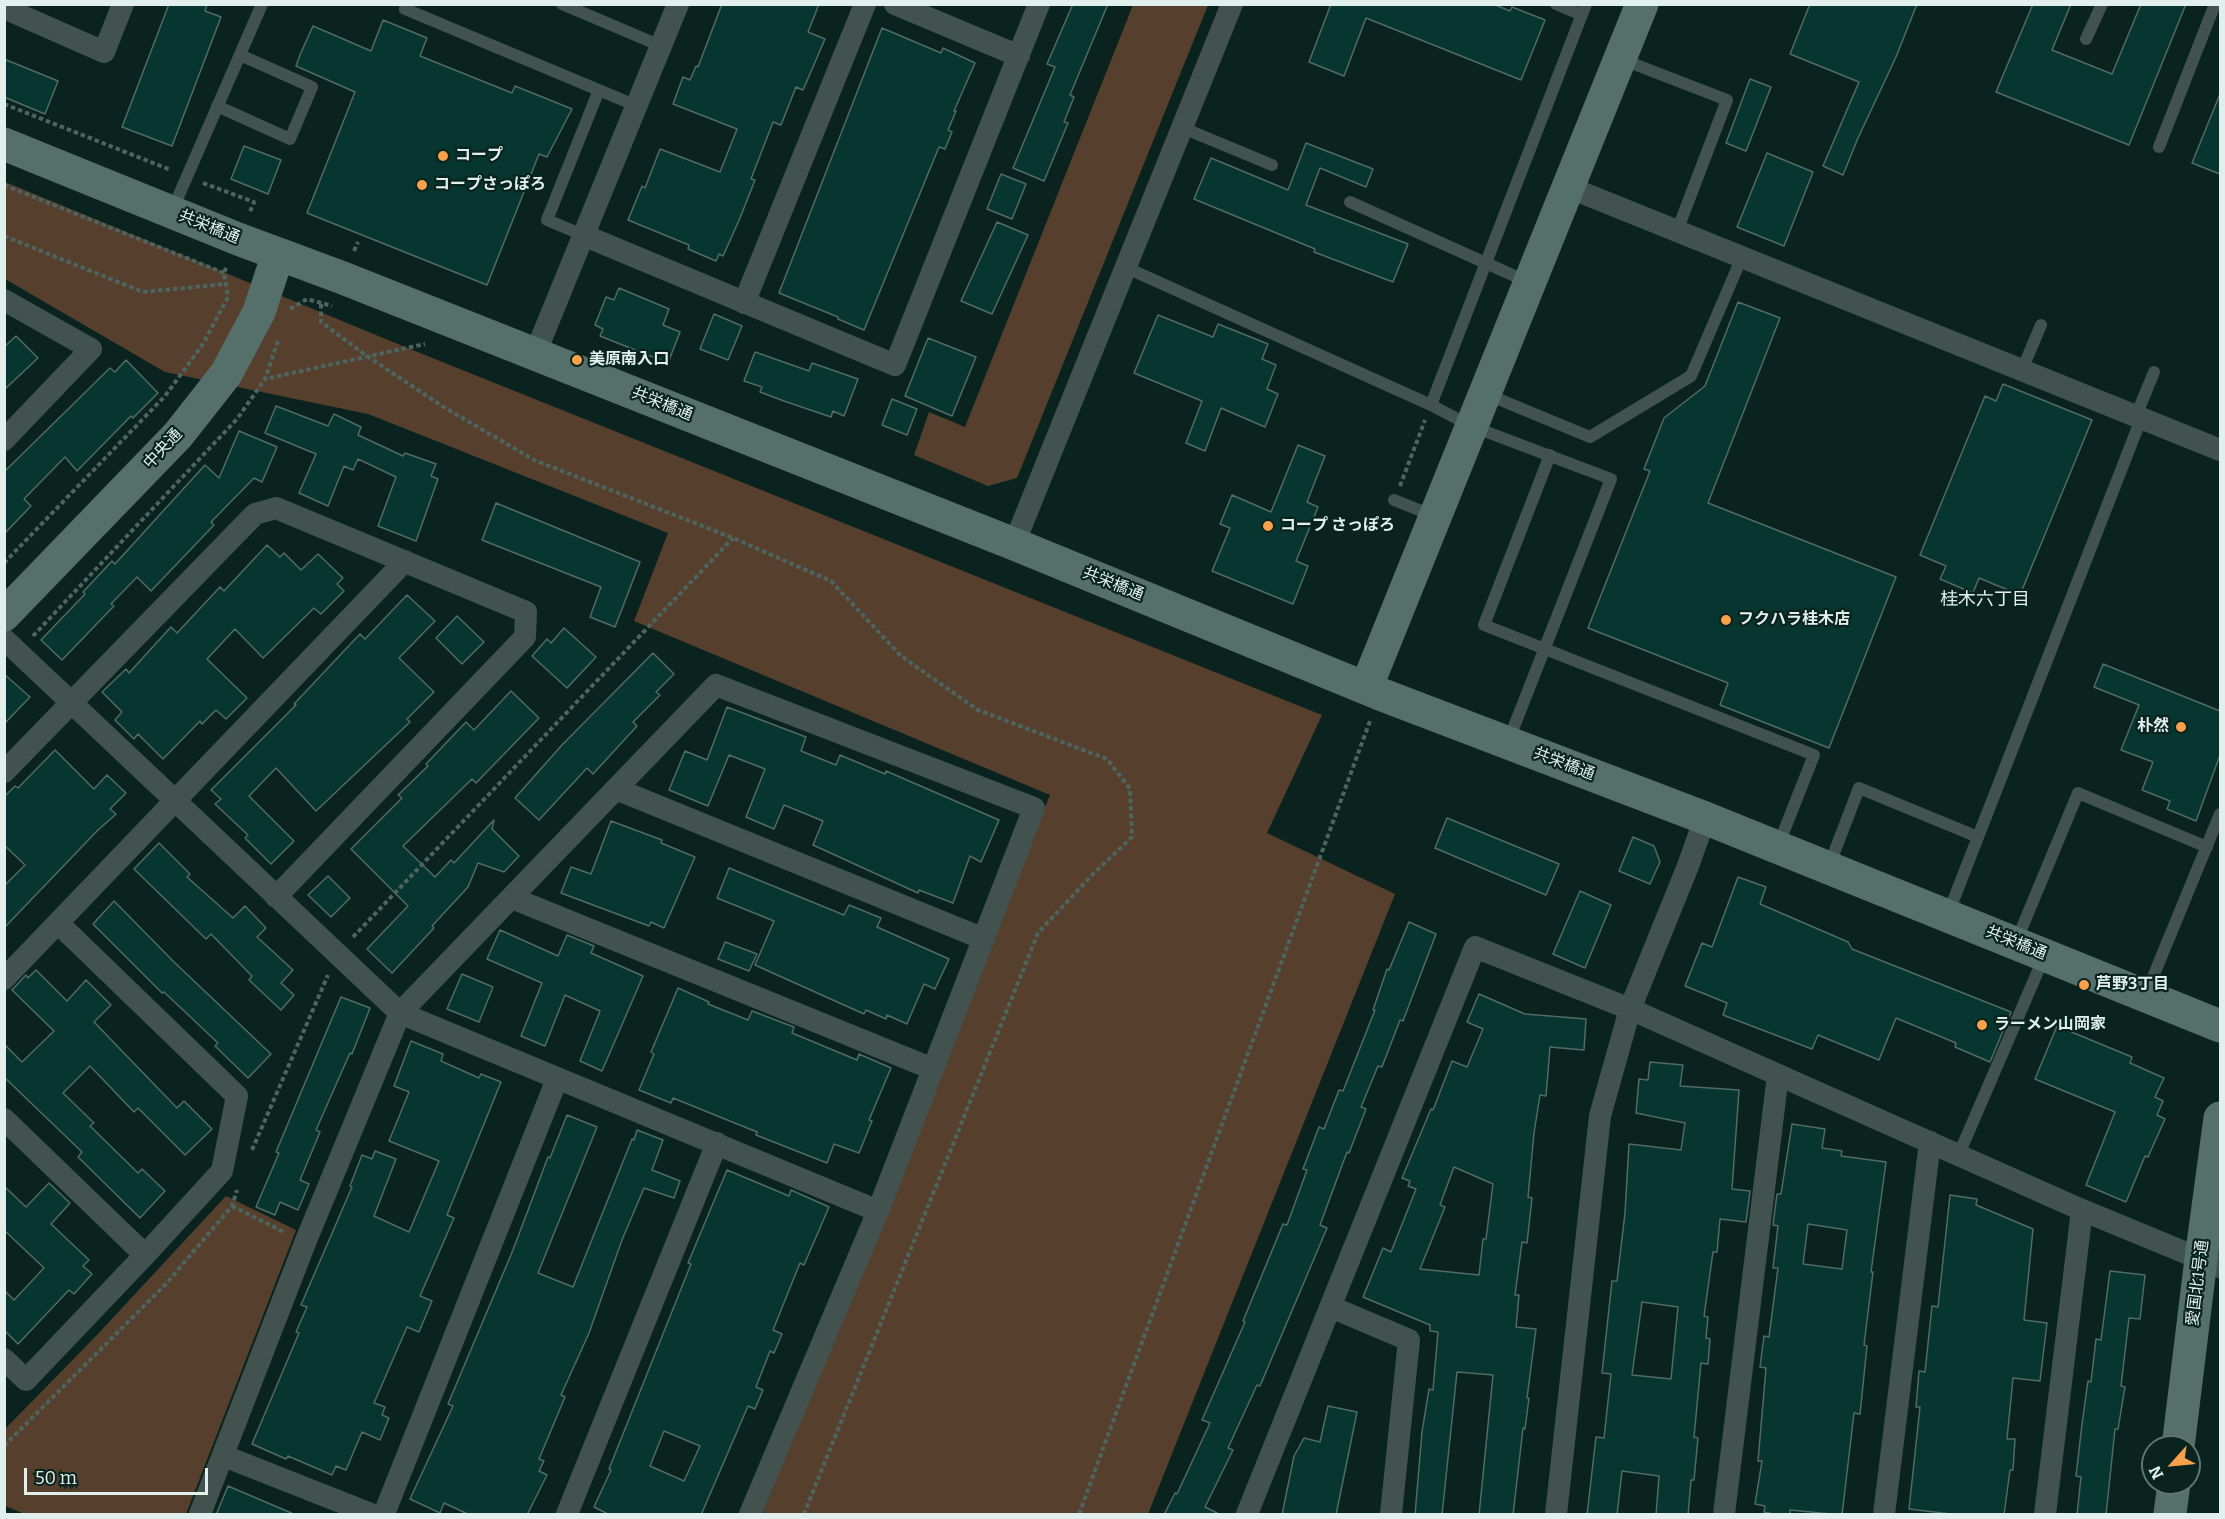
<!DOCTYPE html>
<meta charset="utf-8">
<style>
body{margin:0}
#map{position:relative;width:2225px;height:1519px;overflow:hidden;background:#0a231f;font-family:Bitter,serif}
canvas{display:block}
.frame{position:absolute;inset:0;border:6px solid #e1f0ed;pointer-events:none}
.north{position:absolute;left:2141px;top:1435px;width:60px;height:60px;box-sizing:border-box;background:#0a231f;border:2px solid #607571;border-radius:50%;rotate:243deg;font-size:16px;font-weight:700;line-height:24px;text-align:center;color:#e1f0ed}
.north::after{content:'';display:block;margin:auto;width:21px;height:27px;background:#f8a04b;clip-path:polygon(50% 0,100% 100%,50% 72%,0 100%)}
.scale{position:absolute;left:24px;top:1468px;width:184px;height:27px;box-sizing:border-box;border:3px solid #e1f0ed;border-top:0;padding-left:8px;font-size:18px;line-height:21px;white-space:nowrap;color:#e1f0ed;-webkit-text-stroke:4px #0a231f;paint-order:stroke}
</style>
<div id="map">
<canvas width="2225" height="1519"></canvas>
<div class="frame"></div>
<div class="north">N</div>
<div class="scale">50 m</div>
</div>
<script>
const ctx = document.querySelector('canvas').getContext('2d');
ctx.lineJoin = 'round';
function fillPath(path, color) { ctx.fillStyle = color; ctx.fill(path, 'evenodd'); }
function strokePath(path, color, width, dash) { ctx.strokeStyle = color; ctx.lineWidth = width; ctx.lineCap = dash ? 'butt' : 'round'; ctx.setLineDash(dash || []); ctx.stroke(path); }
function write(font, color, halo, rows, align = 'center') {
  ctx.font = font + ' Bitter,"Noto Sans JP",serif'; ctx.lineWidth = 4.5; ctx.setLineDash([]); ctx.textBaseline = 'middle'; ctx.strokeStyle = halo; ctx.fillStyle = color; for (const [text, x, y, turn = 0] of rows) {
    ctx.save(); ctx.translate(x, y); ctx.rotate((+turn || 0) * Math.PI / 180); ctx.textAlign = isNaN(turn) ? turn : align; if (halo) ctx.strokeText(text, 0, 0); ctx.fillText(text, 0, 0); ctx.restore();
  }
}
fillPath(new Path2D(`
 M1133,5h75l-191,473 -29,8 -74,-31 15,-43 36,15z
 M5,182l405,167 912,366 -55,118 128,61 -247,620h-386l288,-719 -416,-174 34,-88 -300,-119 -203,-42 -160,-93z
 M226,1196l70,34 -110,284h-161l-20,-8v-77l91,-93z`), '#56402d');
const building = new Path2D(`
 M169,4h38l-2,7 16,6 -49,129 -50,-19z
 M722,4h97l-11,28 17,7 -22,51 -7,-3 -15,38 -8,-3 -22,57 4,1 -15,38 -17,38 -4,-2 -3,7 -28,-12 1,-4 -61,-25 14,-34 3,2 15,-39 60,23 17,-43 -64,-25 10,-27 7,3 6,-14 2,1z
 M1073,4h35l-38,91 4,2 -10,25 4,1 -24,58 -31,-13 42,-101 -8,-3z
 M1331,4h162l17,7 2,-4 33,13 -24,60 -155,-62 -22,58 -35,-14z
 M1810,4h107l-21,53 -38,81 -15,37 -20,-9 36,-84 -69,-28z
 M2033,4h38l-19,46 60,24 29,-70h45l-57,141 -133,-53z
 M383,20l44,18 -7,18 92,37 3,-7 57,23 -25,48 -8,-3 -52,131 -180,-72 48,-121 -59,-26 4,-11 13,-29 58,25z
 M882,28l59,25 2,-5 32,15 -21,48h2l-8,19 4,2 -7,17 -6,-2 -75,183 -26,-11v-2l-59,-24z
 M4,59l54,22 -13,33 -41,-17z
 M1750,79l21,8 -25,64 -20,-8z
 M2220,94v80l-28,-11z
 M1306,143l67,26 -7,18 -46,-19 -14,37 102,39 -15,38 -79,-30 1,-3 -121,-50 17,-41 77,32z
 M244,146l37,14 -13,34 -37,-15z
 M1767,153l46,19 -29,74 -47,-19z
 M1001,174l25,10 -14,35 -25,-10z
 M997,222l31,13 -36,79 -31,-13z
 M619,288l50,21 -6,16 17,7 -12,31 -68,-27 3,-7 -8,-4 11,-28 8,3z
 M1738,302l42,16 -72,185 188,74 -67,171 -109,-43 8,-22 -140,-55 62,-157 -6,-2 20,-51 41,-32z
 M714,314l28,12 -14,34 -28,-11z
 M1158,315l55,22 5,-13 50,20 -6,15 14,6 -9,24 11,5 -13,33 -44,-19 -16,43 -19,-8 16,-42 -68,-28z
 M16,336l22,22 -34,32v-43z
 M928,338l48,19 -24,59 -47,-20z
 M755,352l54,19 3,-8 46,16 -14,37 -11,-5 -2,6 -47,-16 -24,-9 2,-5 -18,-6z
 M126,360l32,33 -25,25 -2,-2 -54,55 -12,-14 -41,42 7,7 -27,28v-62l106,-104 5,4z
 M2003,384l89,36 -72,175 -41,-17 -6,15 -33,-14 6,-13 -26,-11 65,-159 11,5z
 M892,399l25,10 -10,26 -25,-10z
 M276,406l52,20 6,-12 27,13 -3,8 45,21 2,-3 31,11 -5,12 7,3 -22,62 -38,-15 18,-49 -38,-18 -5,11 -9,-4 -16,40 -29,-13 17,-39 -51,-21z
 M239,431l38,16 -15,35 -8,-4 -43,44 3,3 -63,66 -14,-14 -26,27 3,2 -52,54 -21,-20 44,-46 -2,-2 29,-31 3,3 90,-99 14,13z
 M1298,445l27,11 -18,46 11,5 -22,54 12,5 -15,38 -81,-33 18,-43 -10,-4 12,-29 39,17z
 M496,503l144,59 -25,65 -25,-10 11,-30 -119,-47z
 M267,545l13,12 4,-4 17,17 17,-16 25,24 -6,6 7,7 -23,23 -7,-6 -51,50 -28,-29 -28,30 40,39 -21,21 -10,-9 -14,14 -2,-3 -37,38 -25,-25 -4,5 -19,-19 7,-8 -20,-20 24,-23 3,4 42,-46 6,6 43,-46 4,4z
 M407,595l28,26 -36,37 35,34 -27,27 3,3 -94,89 -40,-43 -27,28 45,45 -23,23 -26,-26 3,-3 -33,-31 6,-5 -10,-9 85,-85 -2,-1 66,-70 5,5z
 M457,616l27,26 -22,22 -26,-26z
 M564,628l32,29 -29,31 -35,-32 15,-17 4,4z
 M653,653l21,21 -18,18 4,3 -27,27 4,4 -44,48 -6,-6 -48,52 -24,-22 47,-53z
 M2103,664l117,47v44l-24,66 -29,-12 3,-8 -28,-11 11,-28 -32,-12 18,-45 -45,-18z
 M4,674l26,23 -26,27z
 M511,691l28,27 -63,65 -4,-4 -69,67 32,31 16,-17 3,3 40,-43 -2,9 27,27 -15,16 -26,-9 -10,24 -36,39 2,2 -42,45 -25,-24 41,-43 -57,-57 51,-51 -4,-3 30,-29 -2,-2 40,-42 8,8z
 M727,707l79,30 -5,14 35,14 4,-10 45,19 1,-3 113,49 -18,42 -11,-6 -17,47 -34,-13 -1,3 -105,-48 10,-24 -39,-16 -10,24 -28,-12 19,-48 -36,-14 -21,51 -39,-16 16,-39 22,9z
 M55,750l39,39 13,-14 19,18 -16,16 6,5 -19,17 -93,97v-42l21,-21 -21,-20v-48l11,-11 3,2z
 M1447,818l112,46 -13,31 -111,-47z
 M611,821l51,19 -1,3 34,14 -31,71 -13,-6 -2,4 -88,-33 10,-26 20,7z
 M1633,837l21,9 6,16 -10,22 -31,-13z
 M159,843l31,31 -3,3 46,41 12,-12 21,22 -9,9 36,33 -12,13 13,12 -13,15 -32,-30 3,-4 -41,-42 -5,5 -72,-70z
 M729,868l115,47 5,-10 32,13 -4,9 72,32 -14,30 -11,-5 -17,40 -20,-9 -1,4 -20,-9 -2,4 -109,-49 19,-44 -57,-23z
 M328,876l22,22 -19,19 -23,-22z
 M1738,877l28,10 -6,17 88,38 4,7 159,63 -21,50 -35,-15 1,-4 -60,-25 -17,42 -61,-25 -6,14 -89,-34 4,-12 -42,-17 17,-43 10,4z
 M1580,891l31,14 -26,63 -32,-14z
 M114,901l61,62 96,91 -23,24 -33,-32 3,-3 -54,-51 -2,1 -69,-69z
 M1409,922l27,12 -33,87 -3,-1 -18,47 -4,-1 -17,41 5,2 -17,44 -2,-1 -27,73 7,3 -67,158 -3,-1 -29,63 5,2 -28,57 16,8h-57l11,-22 2,1 33,-71 -8,-3 43,-98 -2,-1 40,-97 4,1 20,-55 -4,-1 16,-42 5,2 15,-39 4,1 32,-81h-2l14,-41 2,1z
 M500,930l58,26 9,-21 27,11 -3,7 52,23 -41,95 -22,-10 20,-50 -35,-16 -20,51 -24,-10 21,-53 -55,-24z
 M725,942l32,12 -8,17 -31,-12z
 M36,970l31,31 19,-21 25,25 -17,17 83,86 7,-7 28,28 -27,26 -47,-47 -4,4 -44,-46 -27,27 31,30 -4,3 48,47 4,-4 23,22 -25,27 -62,-61 4,-5 -78,-75v-33l18,18 32,-31 -42,-41 14,-15 2,3z
 M462,974l31,13 -14,35 -32,-13z
 M678,988l31,14 -1,2 40,16 4,-9 42,16 -2,6 65,27 2,-6 32,14 -22,52 3,1 -13,32 -25,-9 -7,19 -71,-28 1,-3 -84,-34 -2,5 -32,-13 15,-36 -3,-2z
 M1479,994l46,20 61,5 -2,31 -34,-3 -4,49 -6,-1 -6,38 -6,64 4,1 -5,45 -5,-1 -7,53h4l-3,32 20,2 -9,69h2l-4,31 -2,-1 -10,87h-34l14,-140 -36,-3 -15,143h-27l7,-83 7,-43 4,1 5,-58 -8,-1v-6l-67,-28 20,-49 8,4 25,-63 -8,-3 2,-5 -8,-3 29,-69 2,1 19,-49 15,6 16,-38 -16,-7zM1454,1167l39,17 -7,55h-3l-4,36 -59,-6 25,-62 -5,-2z
 M341,997l29,11 -18,46 -2,-1 -34,77 4,2 -20,48 9,4 -11,26 -18,-8 -5,13 -19,-8 23,-54 -3,-1z
 M2057,1026l75,31 -2,6 34,15 -9,19 8,4 -6,14 8,4 -17,38 -3,-1 -19,46 -40,-17 29,-73 -80,-33z
 M411,1041l32,13 -2,7 38,17 2,-4 20,8 -54,133 7,3 -34,78 12,5 -13,31 -12,-5 -33,76 11,4 -3,8 7,3 -9,22 -18,-8 -16,38 -10,-4 -4,9 -44,-19 -2,3 -34,-15 47,-111 -3,-1 11,-25 -6,-2 51,-118 -2,-1 12,-31 10,4 3,-8 21,8 -22,57 35,16 30,-71 -50,-20 20,-49 -15,-6z
 M1650,1062l33,3 -3,21 59,4 -7,99 18,2 -4,31 -26,-3 -3,33h-4l-9,64 4,1 -2,21 4,1 -2,25 -7,-1 -7,74 4,1 -4,42h-3l-3,35h-32l3,-39 -37,-5 -5,44h-30l9,-78 8,1 7,-64 -9,-1 10,-92h5l8,-68 4,-69 52,6 4,-27 -49,-10 3,-34 9,1zM1642,1302l36,5 -7,72 -39,-4z
 M567,1115l30,12 -59,146 35,14 59,-148 2,1 3,-10 26,10 -11,30 28,11 -6,17 -30,-10 -22,52 -33,93 -28,62 4,2 -26,62 5,2 -5,10 8,4 -20,40h-57l-26,-12 -4,10 -30,-14 43,-93 -5,-2 65,-154 35,-93 2,1z
 M1792,1124l33,5 -3,19 20,3 -1,5 45,6 -15,110h2l-9,73 3,1 -7,68 -6,-1 -12,102 -52,-5v5h-12l-14,-3 1,-6 -10,-2 7,-43h-4l8,-93 -6,-1 4,-31 5,1 9,-69h-5l5,-42 -5,-1 4,-31h4zM1808,1224l39,6 -5,39 -39,-5z
 M727,1170l62,26 2,-6 38,17 -25,58 -4,-2 -27,67 9,4 -8,19 -4,-2 -14,36 7,3 -8,19 -7,-3 -47,109h-91l-16,-8 17,-37 -2,-1 82,-205 -3,-1zM664,1431l36,15 -16,35 -34,-15z
 M49,1183l21,20 -19,21 38,36 -6,6 9,8 -18,20 -5,-4 -51,54 -14,-14v-40l10,10 30,-32 -40,-38v-44l22,21z
 M1950,1195l27,4 -1,6 57,24 -9,91 23,3 -7,58 -27,-3 -6,61h8l-2,31h-3l-6,45h-45l-50,-6 11,-102h-4l3,-36 6,1 7,-66 6,1z
 M2110,1271l35,4 -5,44 -11,-1 -8,68 4,1 -7,42h-3l-9,86h-29l4,-38 -5,-1 6,-52 6,-43 3,1 5,-43 5,1z
 M1328,1406l29,6 -21,103h-54l12,-59 10,-18 16,4z
 M228,1486l68,29h-80z`);
fillPath(building, '#07352f');
strokePath(building, '#516b66', 1.5);
strokePath(new Path2D(`
 M4,104l167,66
 M203,183l51,19 -5,12
 M4,185l220,88
 M4,236l139,56 83,-8
 M354,251l4,-9
 M321,304v18l46,34 75,50 92,54 199,78 98,43 70,75 77,54 129,49 23,30 2,48 -38,36 -56,60 -234,581
 M290,309l17,-10 25,7
 M278,341l-13,38 160,-35
 M1400,486l25,-66
 M4,563l161,-167 38,-52 25,-47 -4,-24 3,-8
 M33,636l204,-217 28,-40
 M353,937l380,-399
 M252,1150l76,-175
 M232,1206l52,26
 M4,1446l162,-162 66,-78 5,-16
 M1079,1514l291,-793`), '#4e6460', 4, [4.5, 3]);
strokePath(new Path2D(`
 M406,4l-1,5 232,97
 M562,4l99,42
 M1556,4l26,11
 M2086,39l16,-35
 M1621,59l106,41 -50,131
 M217,106l73,33 22,-52 -72,-32
 M1183,128l89,37
 M2159,147l56,-143
 M1350,202l178,80
 M172,211l90,-207
 M583,235l-36,-15 52,-130
 M1127,268l304,137 40,21 140,53 -103,263
 M2022,370l19,-45
 M1486,394l104,43 101,-61 51,-119
 M1431,405l155,-401
 M2136,416l18,-44
 M1550,455l-66,170 330,130 -36,91
 M1394,500l40,16
 M1978,837l163,-418
 M1829,866l30,-78 119,49 -30,77
 M2016,942l62,-149 129,54
 M2146,994l74,-180
 M1959,1154l85,-197`), '#42534f', 12);
strokePath(new Path2D(`
 M895,4l124,52
 M4,8l100,44 19,-48
 M1568,187l652,263
 M583,235l312,130 144,-361
 M4,300l87,49 -87,91
 M744,303l121,-299
 M535,354l143,-350
 M1014,544l218,-540
 M4,639l396,374 478,198
 M4,772l251,-258 21,-6 250,104 -1,25 -249,260
 M616,789l368,150
 M512,898l421,171
 M4,979l401,-418
 M4,1119l141,136
 M1331,1307l78,33 -18,174
 M4,1359l22,21 119,-125 77,-84 15,-75 -179,-173
 M224,1456l147,58
 M200,1514l105,-271 95,-230 316,-328 318,123 -156,403 -128,303
 M384,1514l173,-435
 M567,1514l150,-371
 M1247,1514l228,-567 155,62 452,201 138,57
 M1556,1514l44,-398 30,-107 58,-143 17,-48
 M1724,1514l54,-439
 M1884,1514l46,-372
 M2045,1514l37,-304`), '#42534f', 22);
strokePath(new Path2D(`
 M4,144l234,95 105,39 671,266 366,150 325,124 515,208
 M4,615l174,-180 48,-61 33,-62 19,-58
 M1366,688l276,-684
 M2178,1447l23,-188 19,-141
 M2170,1514l4,-31`), '#55706b', 33);
for (const [x, y, r, color] of [
 [443,156,6,"#f8a04b"],
 [422,185,6,"#f8a04b"],
 [577,360,6,"#f8a04b"],
 [1268,526,6,"#f8a04b"],
 [1726,620,6,"#f8a04b"],
 [2181,727,6,"#f8a04b"],
 [2084,985,6,"#f8a04b"],
 [1982,1025,6,"#f8a04b"]
]) { const dot = new Path2D(); dot.arc(x, y, r, 0, 2 * Math.PI); ctx.fillStyle = color; ctx.fill(dot); strokePath(dot, '#0a231f', 2); }
write('bold 16px', '#e1f0ed', '#0a231f', [
 ["コープ",455,156],
 ["コープさっぽろ",434,185],
 ["美原南入口",589,360],
 ["コープ さっぽろ",1280,526],
 ["フクハラ桂木店",1738,620],
 ["朴然",2169,727,"right"],
 ["芦野3丁目",2096,985],
 ["ラーメン山岡家",1994,1025]
], 'left');
write('16px', '#e1f0ed', '#0a231f', [
 ["共栄橋通",209,227,22],
 ["共栄橋通",662,404,22],
 ["中央通",163,449,-47],
 ["共栄橋通",1113,584,22],
 ["共栄橋通",1564,764,21],
 ["共栄橋通",2016,943,22],
 ["愛国北1号通",2198,1283,-83]
]);
write('18px', '#e1f0ed', '#0a231f', [
 ["桂木六丁目",1985,600]
]);
</script>
